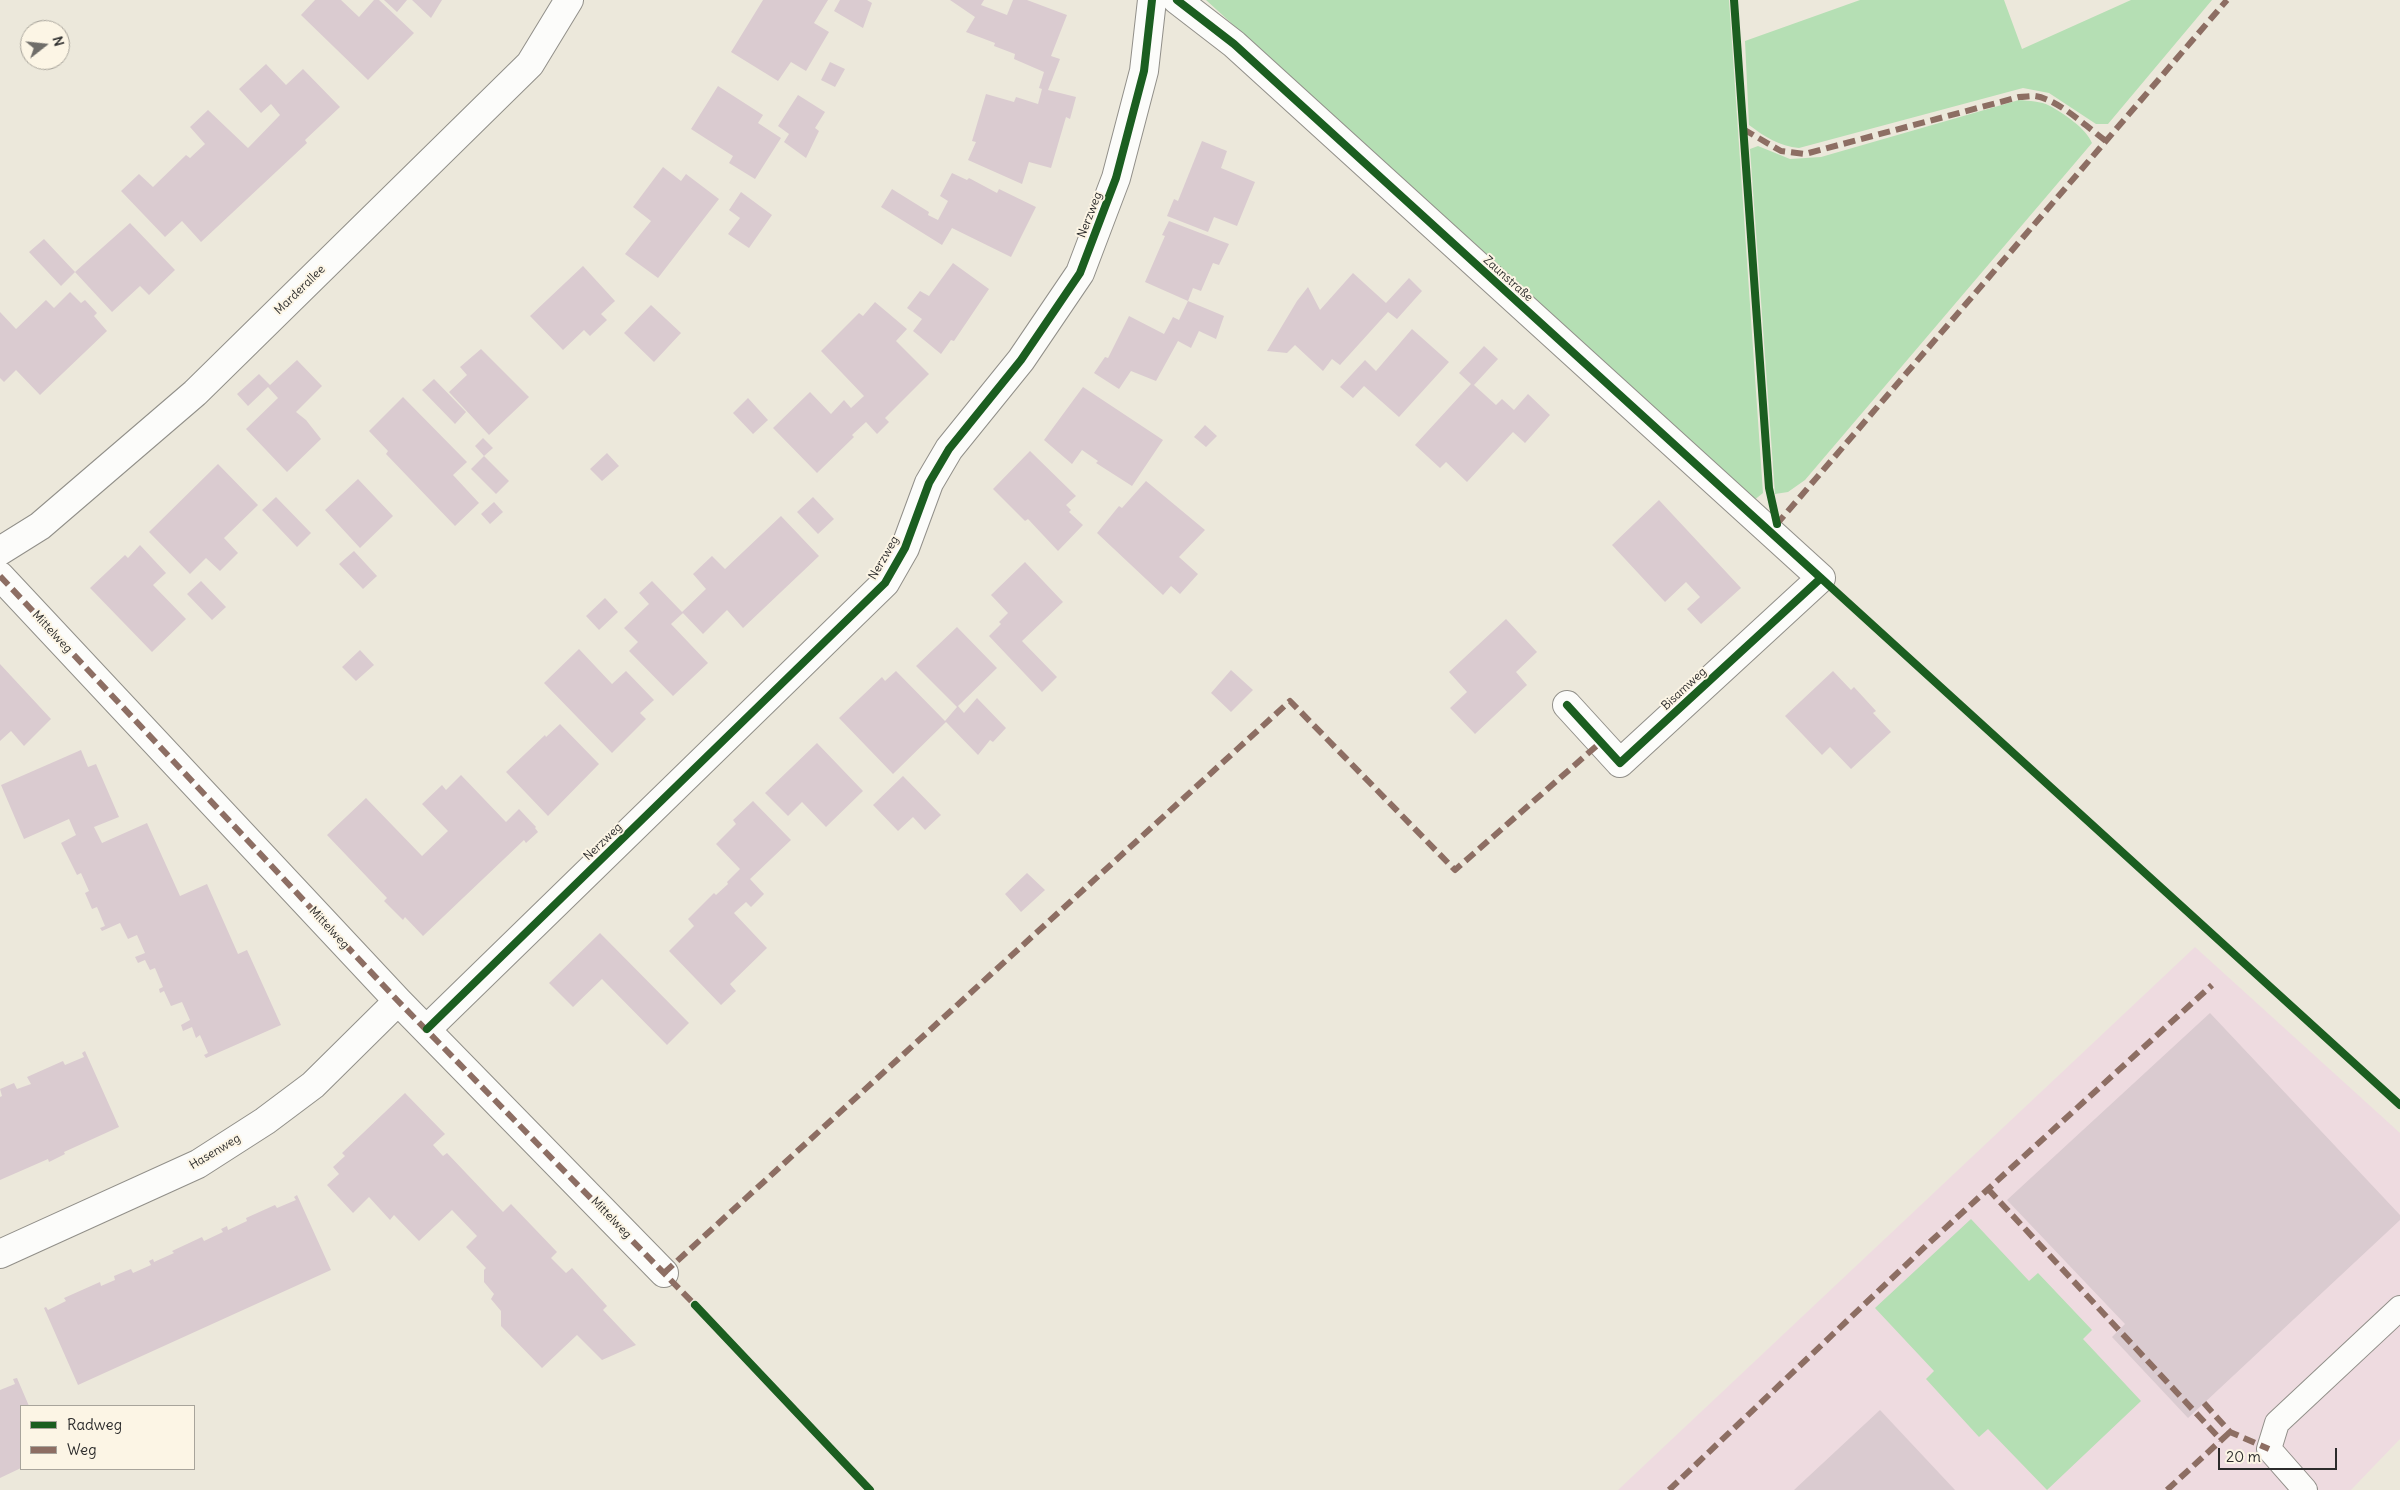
<!DOCTYPE html>
<meta charset="utf-8">
<style>
body{margin:0}
#map{position:relative;width:2400px;height:1490px;overflow:hidden;background:#ece8db;font-family:Delius,sans-serif}
canvas{display:block}
.legend{position:absolute;left:20px;top:1405px;width:175px;height:65px;box-sizing:border-box;background:#fcf5e5;border:1px solid #a8a49b;margin:0;padding:6px 9px;list-style:none;font-size:15px;color:#2b2b2b}
.legend li{display:flex;align-items:center;gap:10px;height:25px}
.legend b{width:25px;border:1px solid #a8a49b}
.north{position:absolute;left:20px;top:20px;width:50px;height:50px;box-sizing:border-box;background:#fcf5e5;border:1px solid #a8a49b;border-radius:50%;rotate:74deg;font-size:14px;font-weight:700;line-height:20px;text-align:center;color:#2b2b2b}
.north::after{content:'';display:block;margin:auto;width:18px;height:22px;background:#6f6d69;clip-path:polygon(50% 0,100% 100%,50% 72%,0 100%)}
.scale{position:absolute;left:2218px;top:1448px;width:119px;height:22px;box-sizing:border-box;border:2px solid #2b2b2b;border-top:0;padding-left:6px;font-size:15px;line-height:18px;white-space:nowrap;color:#2b2b2b;-webkit-text-stroke:4px #fcf5e5;paint-order:stroke}
</style>
<div id="map">
<canvas width="2400" height="1490"></canvas>
<ul class="legend">
<li><b style="height:6px;background:#1b5e20"></b>Radweg</li>
<li><b style="height:6px;background:#8d6e63"></b>Weg</li>
</ul>
<div class="north">N</div>
<div class="scale">20 m</div>
</div>
<script>
const ctx = document.querySelector('canvas').getContext('2d');
ctx.lineJoin = 'round';
function fillPath(path, color) { ctx.fillStyle = color; ctx.fill(path, 'evenodd'); }
function strokePath(path, color, width, dash) { ctx.strokeStyle = color; ctx.lineWidth = width; ctx.lineCap = dash ? 'butt' : 'round'; ctx.setLineDash(dash || []); ctx.stroke(path); }
function write(font, color, halo, rows, align = 'center') {
  ctx.font = font + ' Delius,sans-serif'; ctx.lineWidth = 4; ctx.setLineDash([]); ctx.textBaseline = 'middle'; ctx.strokeStyle = halo; ctx.fillStyle = color; for (const [text, x, y, turn = 0] of rows) {
    ctx.save(); ctx.translate(x, y); ctx.rotate((+turn || 0) * Math.PI / 180); ctx.textAlign = isNaN(turn) ? turn : align; if (halo) ctx.strokeText(text, 0, 0); ctx.fillText(text, 0, 0); ctx.restore();
  }
}
fillPath(new Path2D(`
 M2195,947l205,186v306l-49,51h-733z`), '#eedbe0');
fillPath(new Path2D(`
 M1206,0h523l34,493 -10,8z
 M1860,0h144l18,49 109,-49h81l-104,124h-12l-47,-31 -26,-5 -224,60c-20,-2 -34,-11 -50,-23l-4,-84z
 M2019,100c10,1 22,1 31,6 14,8 36,22 42,37l-287,337 -17,12 -13,2 -25,-345 8,-3 32,13 31,-2z
 M1971,1219l58,62 9,-8 54,57 -9,9 58,62 -94,89 -59,-61 -9,8 -53,-58 8,-8 -59,-63z`), '#b5dfb4');
fillPath(new Path2D(`
 M315,0h26l18,17 15,-17h5l35,33 -46,47 -67,-65z
 M384,0h23l-10,12z
 M412,0h30l-11,18z
 M763,0h65l-14,23 15,9 -23,39 -15,-9 -13,19 -47,-29z
 M840,0h27l5,3 -9,25 -29,-17z
 M950,0h34l-3,5 26,10 6,-15h14l40,15 -16,41 9,3 -12,31 28,7 -6,22 -4,-2 -15,51 -22,-6 -7,22 -54,-24 8,-18 -4,-1 14,-47 28,8 2,-5 22,7 4,-15 -3,-1 5,-16 -30,-13 1,-5 -21,-8 1,-3 -29,-11 9,-15z
 M830,62l15,7 -10,18 -14,-7z
 M266,64l20,21 17,-16 37,38 -35,33 2,3 -106,99 -19,-21 -17,16 -44,-46 18,-17 14,13 33,-32 4,3 15,-14 -15,-17 18,-17 40,38 32,-33 -9,-11 -10,9 -22,-24z
 M718,86l45,29 -5,8 23,15 -26,41 -26,-16 4,-7 -42,-27z
 M798,95l27,17 -10,16 4,3 -13,27 -22,-16 5,-8 -11,-8z
 M1202,141l25,10 -6,17 34,14 -18,44 -23,-9 -6,15 -41,-16 7,-17 4,2z
 M663,167l18,14 5,-7 33,25 -61,79 -33,-24 26,-33 -18,-14z
 M952,173l15,7 2,-2 28,15 2,-4 37,18 -25,50 -59,-29 -10,17 -61,-38 11,-18 37,23 -1,3 10,5 10,-19 -8,-5z
 M741,192l31,23 -23,33 -21,-14 12,-16 -11,-8z
 M1169,221l60,23 -10,21 -6,-2 -12,28 -8,-3 -5,13 36,15 -8,23 -17,-8 -8,17 -13,-7 -22,40 -25,-10 -12,18 -25,-16 11,-16 3,1 21,-42 35,18 9,-17 6,3 9,-19 -43,-19 20,-46 -3,-1z
 M130,223l45,47 -26,25 -9,-9 -28,26 -37,-40 -14,14 -32,-34 15,-13 31,33z
 M953,263l36,26 -35,52 -3,-1 -10,14 -28,-23 9,-12 -15,-11 13,-17 9,5z
 M583,266l32,35 -14,13 6,6 -17,16 -6,-6 -21,20 -33,-34z
 M1353,273l33,30 23,-25 13,13 -25,28 -9,-7 -48,53 -8,-6 -9,12 -28,-26 -8,8 -20,-2 30,-50 11,-14 12,23z
 M70,292l11,11 4,-3 12,13 -3,3 13,15 -67,64 -24,-25 -12,12 -4,-4v-66l16,17 30,-29 8,8z
 M875,302l32,27 -11,12 33,33 -44,44 4,4 -12,12 -11,-12 -14,13 2,2 -37,36 -44,-45 37,-36 21,22 13,-14 7,8 13,-12 -43,-45 38,-38 4,3z
 M651,305l30,28 -27,29 -30,-29z
 M1412,329l37,33 -50,55 -35,-31 -11,12 -13,-11 25,-27 11,11z
 M1484,346l14,13 -24,26 22,20 6,-6 12,11 14,-16 22,21 -25,28 -12,-11 -46,50 -21,-20 -6,6 -25,-23 56,-61 -12,-11z
 M481,349l48,48 -40,38 -40,-43 18,-17 -7,-8z
 M297,360l25,26 -26,26 10,8 15,19 -34,33 -41,-43 32,-31 -10,-11 -20,19 -11,-12 22,-20 11,11z
 M434,379l32,33 -11,12 -33,-34z
 M1083,387l80,53 -31,46 -36,-23 2,-2 -16,-11 -10,14 -28,-24z
 M403,397l64,65 -14,13 26,28 -24,23 -69,-72 2,-3 -19,-20z
 M748,398l20,22 -15,14 -20,-21z
 M1205,425l12,11 -11,11 -12,-10z
 M483,438l10,10 -9,8 25,25 -13,13 -25,-25 13,-13 -9,-10z
 M1030,451l46,45 -10,9 5,5 -2,2 14,13 -25,26 -30,-32 -3,2 -32,-32z
 M607,453l12,13 -17,15 -12,-12z
 M218,464l40,41 -34,33 14,15 -18,18 -14,-13 -16,16 -41,-42z
 M358,479l35,37 -33,32 -35,-38z
 M1146,481l59,49 -26,27 19,17 -18,20 -9,-8 -8,9 -66,-62 22,-27 3,2z
 M276,497l35,36 -14,14 -35,-37z
 M813,497l21,22 -16,15 -21,-22z
 M1659,500l82,88 -40,36 -14,-15 13,-12 -14,-15 -21,20 -53,-57z
 M494,502l9,10 -13,12 -9,-10z
 M781,516l38,40 -76,72 -16,-18 -24,24 -21,-22 24,-23 -13,-15 19,-18 13,13z
 M140,545l26,28 -13,12 33,34 -34,33 -62,-64 35,-33 3,3z
 M354,551l23,25 -14,13 -24,-25z
 M1025,562l38,40 -41,39 35,36 -15,15 -53,-56 12,-12 -2,-2 9,-9 -17,-18z
 M201,581l25,26 -14,13 -25,-26z
 M652,581l31,32 -12,11 37,39 -35,33 -44,-45 9,-9 -14,-14 25,-24 -10,-11z
 M605,598l13,14 -19,18 -13,-14z
 M1506,619l31,33 -21,20 11,13 -52,49 -25,-26 17,-16 -18,-20z
 M957,627l40,41 -39,38 6,7 13,-15 29,30 -13,14 -3,-2 -12,15 -32,-33 -53,52 -54,-56 43,-41 3,4 11,-10 49,50 12,-14 -41,-41z
 M579,649l33,35 14,-13 28,29 -14,13 6,6 -34,34 -68,-70z
 M360,650l14,15 -18,16 -14,-14z
 M0,664l51,55 -27,27 -13,-15 -11,10z
 M1231,670l22,20 -22,22 -20,-19z
 M1833,671l18,19 3,-3 22,24 -3,2 18,19 -40,37 -21,-22 -8,8 -37,-39z
 M560,724l39,40 -51,52 -42,-44 39,-37 1,2z
 M817,743l46,48 -37,36 -24,-25 -14,14 -23,-23z
 M81,750l7,17 8,-3 23,53 -25,10 8,16 45,-20 33,73 27,-12 31,70 9,-4 34,75 -75,33 -2,-3 4,-2 -8,-18 -4,3 -4,-11 -9,4 -2,-6 9,-5 -8,-18 -11,4 -7,-15 -4,2 -1,-4 4,-2 -8,-19 -5,2 -5,-10 -7,3 -3,-6 10,-4 -8,-18 -9,4 -8,-16 -18,8 -2,-3 5,-2 -8,-19 -5,2 -7,-16 4,-2 -8,-18 -4,2 -16,-32 15,-8 -7,-16 -45,20 -23,-54z
 M461,775l45,47 13,-13 17,18 -1,1 3,4 -12,11 -2,-3 -101,96 -18,-19 -2,3 -19,-19 3,-3 -60,-63 39,-37 56,58 26,-25 -26,-27 20,-19 4,5z
 M903,776l38,39 -16,15 -12,-13 -15,14 -25,-26z
 M753,801l38,39 -41,39 14,15 -13,13 -5,-5 -12,11 33,35 -37,36 6,7 -15,14 -52,-54 25,-25 -6,-7 26,-26 2,2 12,-11 -1,-2 13,-13 -24,-25 20,-20 -3,-4z
 M1027,873l18,17 -24,22 -16,-18z
 M600,933l89,90 -22,22 -65,-66 -29,28 -24,-24z
 M2210,1013l190,202v5l-212,198 -76,-81 13,-13 -118,-124z
 M85,1051l34,76 -55,25 1,2 -16,8 -1,-3 -48,21v-83l2,-1 -2,-7 14,-6 3,6 14,-5 -4,-7 36,-16 2,4 19,-8 -2,-4z
 M405,1093l40,41 -12,11 10,11 4,-3 56,59 8,-8 46,48 -6,6 15,15 6,-5 35,38 -4,4 33,35 -34,15 -25,-25 -35,33 -41,-42v-15l-10,-12 3,-5 -10,-12v-12l2,-2 -20,-21 11,-11 -25,-26 -33,31 -25,-26 -4,5 -21,-23 -16,16 -26,-28 12,-11 -6,-7 12,-11 -3,-3z
 M297,1195l34,75 -253,115 -34,-77 2,-1 2,3 18,-9 -2,-3 36,-16 1,4 14,-6 -1,-4 17,-7 2,4 18,-8 -2,-4 4,-2 1,3 20,-9 -2,-2 30,-14 2,4 19,-9 -2,-3 6,-3 1,4 19,-9 -1,-3 29,-13 2,3 19,-8 -2,-3z
 M17,1378l12,28h-8v62l-21,10v-88l15,-6 -2,-5z
 M1880,1410l75,80h-161z`), '#dacbd0');
const lane = new Path2D(`
 M2305,1490l-36,-41 8,-26 123,-115`);
const street = new Path2D(`
 M1177,0l57,44 587,534 -201,185 -53,-58
 M0,551l40,-25 155,-133 335,-329 39,-64
 M0,576l398,425 266,272
 M427,1029l458,-446 20,-35 24,-65 20,-34 72,-89 59,-87 36,-95 28,-107 8,-71
 M0,1254l198,-90 67,-43 48,-36 85,-84`);
strokePath(lane, '#918f89', 26);
strokePath(street, '#918f89', 30);
strokePath(lane, '#fcfcfa', 24);
strokePath(street, '#fcfcfa', 28);
strokePath(new Path2D(`
 M1743,129l38,22 24,3 214,-57c5,0 11,-1 16,-1 23,3 53,32 71,45
 M1776,525l451,-525
 M0,576l398,425 299,306
 M1988,1189l233,251
 M664,1273l626,-572 165,169 146,-128
 M2204,1403l26,29 39,17
 M1669,1490l261,-248 282,-257
 M2167,1490l63,-58`), '#8d6e63', 6, [12, 6]);
strokePath(new Path2D(`
 M1177,0l57,44 1166,1061
 M1734,0l35,488 8,36
 M1567,705l53,58 201,-185
 M427,1029l458,-446 20,-35 24,-65 20,-34 72,-89 59,-87 36,-95 28,-107 8,-71
 M695,1305l175,185`), '#1b5e20', 8);
write('12px', '#2b2b2b', '#fcf5e5', [
 ["Nerzweg",1090,215,-69],
 ["Zaunstraße",1508,279,42],
 ["Marderallee",300,290,-44],
 ["Nerzweg",884,558,-60],
 ["Mittelweg",52,632,47],
 ["Bisamweg",1684,689,-43],
 ["Nerzweg",603,842,-44],
 ["Mittelweg",329,928,47],
 ["Hasenweg",215,1152,-31],
 ["Mittelweg",611,1218,46]
]);
</script>
